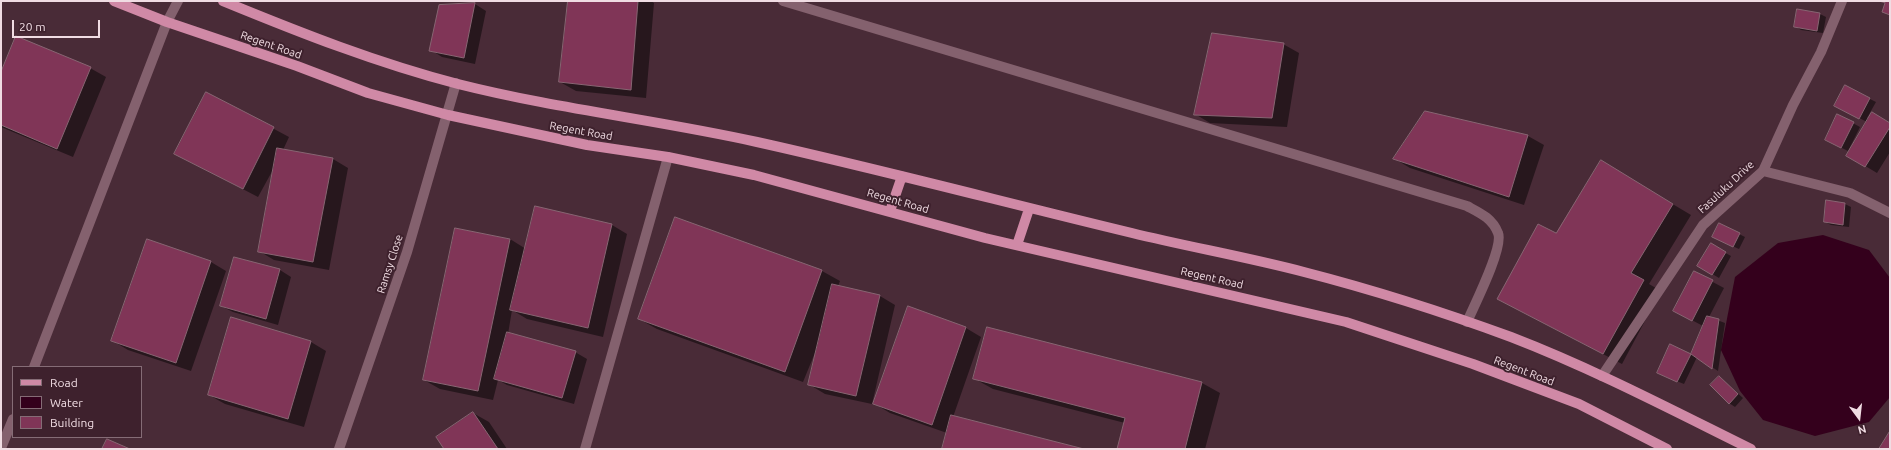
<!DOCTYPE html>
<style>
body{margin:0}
#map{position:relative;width:1891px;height:450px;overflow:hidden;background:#492b37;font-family:Ubuntu,sans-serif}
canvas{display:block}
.frame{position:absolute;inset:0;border:2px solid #f0dce3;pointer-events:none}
.legend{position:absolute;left:12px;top:366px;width:130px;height:72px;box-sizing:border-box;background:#3e212d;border:1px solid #856c76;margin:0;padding:5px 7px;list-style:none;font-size:12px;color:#f0dce3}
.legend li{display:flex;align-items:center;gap:8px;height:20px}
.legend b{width:20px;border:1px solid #856c76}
.north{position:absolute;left:1839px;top:398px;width:40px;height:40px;-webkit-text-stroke:3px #3e212d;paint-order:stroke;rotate:165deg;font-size:11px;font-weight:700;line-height:16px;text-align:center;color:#f0dce3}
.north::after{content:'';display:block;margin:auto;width:14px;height:18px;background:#f0dce3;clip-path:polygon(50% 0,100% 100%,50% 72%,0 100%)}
.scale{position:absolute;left:12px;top:20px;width:88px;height:18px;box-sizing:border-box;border:2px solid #f0dce3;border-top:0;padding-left:5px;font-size:12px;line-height:14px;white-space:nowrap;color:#f0dce3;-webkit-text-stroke:3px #3e212d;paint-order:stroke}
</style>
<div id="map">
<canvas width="1891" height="450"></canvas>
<div class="frame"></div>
<ul class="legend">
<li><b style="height:5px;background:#d089a6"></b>Road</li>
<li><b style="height:11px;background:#34001c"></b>Water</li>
<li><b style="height:11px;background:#803557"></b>Building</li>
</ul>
<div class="north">N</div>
<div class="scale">20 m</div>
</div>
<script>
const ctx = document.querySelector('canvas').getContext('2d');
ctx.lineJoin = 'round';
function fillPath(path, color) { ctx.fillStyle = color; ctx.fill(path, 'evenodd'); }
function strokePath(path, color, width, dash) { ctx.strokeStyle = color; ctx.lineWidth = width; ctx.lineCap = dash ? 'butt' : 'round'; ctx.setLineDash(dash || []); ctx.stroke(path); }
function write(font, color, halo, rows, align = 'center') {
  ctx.font = font + ' Ubuntu,sans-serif'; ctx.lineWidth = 4; ctx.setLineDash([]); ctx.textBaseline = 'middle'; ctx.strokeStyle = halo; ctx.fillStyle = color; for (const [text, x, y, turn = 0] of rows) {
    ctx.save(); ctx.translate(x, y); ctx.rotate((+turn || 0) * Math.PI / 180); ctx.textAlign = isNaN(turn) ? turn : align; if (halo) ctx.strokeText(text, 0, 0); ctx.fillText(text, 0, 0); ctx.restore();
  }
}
fillPath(new Path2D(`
 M1823,235l46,15 21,28v119l-21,25 -54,14 -52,-16 -23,-29 -19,-41 14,-73 43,-34z`), '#34001c');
fillPath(new Path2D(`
 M569,1h82l3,2 -8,95 -70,-7 -16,-9z
 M475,4l11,7 -11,53 -33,-7 -11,-7 9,-44z
 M1820,14l6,3 -3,16 -22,-3 -6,-4z
 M1283,44l16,9 -12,74 -77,-4 -15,-9z
 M90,68l16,9 -33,80 -72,-30v-52z
 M1846,87l30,15 -9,16 23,6v28l-13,21 -30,-18 20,-33 -31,-16z
 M207,93l82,44 -6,13 50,9 15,9 -19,102 -55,-10 -15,-9 16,-85 -17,31 -67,-35z
 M1425,112l103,24 16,9 -20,60 -114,-37 -15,-9z
 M1838,115l22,12 -12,24 -16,-8z
 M1619,172l72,43 -42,69 12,7 -39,73 -105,-55 39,-74z
 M1827,202l18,2 6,3 -2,20 -18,-2 -6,-3z
 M536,208l76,17 15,9 -24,103 -76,-18 -15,-9 -4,24 67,18 12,7 -13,45 -67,-19 -9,-5 -5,20 -53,-11 -16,-9 86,-141 16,10z
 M676,218l146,53 18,10 -2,5 42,10 15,9 -23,99 -47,-10 -15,-9 11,-47 -18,44 -146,-53 -18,-10z
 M1739,234l6,3 -6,12 -20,-9z
 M1711,245l20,11 -12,22 -20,-12z
 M211,262l15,9 -35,100 -63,-21 -15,-9z
 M280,270l11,7 -13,48 -45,-13 -12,-6z
 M1694,272l30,16 -15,29 16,6 -7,48 -21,-14 -13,27 -20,-8 7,-30 20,9 12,-29 -17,-9z
 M909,308l57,20 15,9 -28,80 126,32h-136l4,-16 -57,-20 -15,-9z
 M232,319l79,23 15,9 -22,76 -79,-23 -16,-9z
 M1719,377l24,21 -8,9 -6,-4z
 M975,379l227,4 18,10 -15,56h-87l7,-26 -132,-34z
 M473,413l16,9 18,27h-62z`), '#0007');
const building = new Path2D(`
 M568,1h70l-7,89 -72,-8z
 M1879,1h11v14l-8,-3 3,-9z
 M475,3l-11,55 -35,-7 10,-46z
 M1797,9l23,4 -3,18 -23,-4z
 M1212,33l72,10 -12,75 -78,-3z
 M16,36l75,31 -34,82 -56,-24v-53z
 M1845,85l25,13 -11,21 -25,-13z
 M206,92l68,35 -31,62 -69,-35z
 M1425,111l103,24 -19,62 -116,-38z
 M1872,112l18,11v4l-25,40 -19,-11z
 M1837,114l17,8 -13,26 -16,-8z
 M277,148l56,10 -20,104 -55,-10z
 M1601,160l72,44 -42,69 13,7 -41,74 -106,-55 41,-75 18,9z
 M1826,200l19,3 -2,22 -19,-3z
 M535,206l77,18 -24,104 -78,-18z
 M675,217l147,53 -37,102 -147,-53z
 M1719,223l21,10 -7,14 -21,-10z
 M455,228l55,11 -32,152 -55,-11z
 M147,239l64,22 -35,102 -65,-22z
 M1711,243l15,9 -14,23 -15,-9z
 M234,257l46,12 -14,50 -46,-13z
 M1694,271l19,9 -21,41 -19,-10z
 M832,284l48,11 -24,101 -48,-11z
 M908,306l58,21 -34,98 -59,-21z
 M1707,316l12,3 -7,50 -21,-15z
 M231,317l80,24 -23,78 -80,-24z
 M987,327l215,55 -17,67h-68l8,-31 -152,-39z
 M507,332l69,19 -14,47 -68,-19z
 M1670,344l21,10 -14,28 -20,-9z
 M1719,376l19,18 -9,10 -19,-19z
 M473,412l25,37h-54l-8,-12z
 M951,415l133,34h-142z
 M1890,431v18h-11z
 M107,439l23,10h-28z`);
fillPath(building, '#803557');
strokePath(building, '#876572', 1);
strokePath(new Path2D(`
 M783,1l684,205c13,7 25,12 31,27 6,14 -24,73 -31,89
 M1763,171l87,22 40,20
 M34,367l133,-345 11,-21
 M1602,376l101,-151 60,-54 30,-66 28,-53 21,-51
 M1,448l12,-29
 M339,449l68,-197 49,-169
 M585,449l83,-292`), '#84616e', 10);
strokePath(new Path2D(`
 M114,1l53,21 130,44 71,27 80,22 139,30 81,12 86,18 231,63 361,84 127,42 106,40 88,45
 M223,1c78,32 154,62 235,83 99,25 200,36 299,58 126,28 250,61 375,91 57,14 115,24 172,39 70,18 139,40 207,65 83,32 161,73 240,112
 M890,211l12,-35
 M1017,245l12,-36`), '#d089a6', 10);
write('11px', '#f0dce3', '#3e212d', [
 ["Regent Road",271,45,19],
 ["Regent Road",581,131,10],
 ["Fasuluku Drive",1726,187,-43],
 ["Regent Road",898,201,16],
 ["Ramsy Close",390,264,-72],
 ["Regent Road",1212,278,13],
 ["Regent Road",1524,371,21]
]);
</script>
